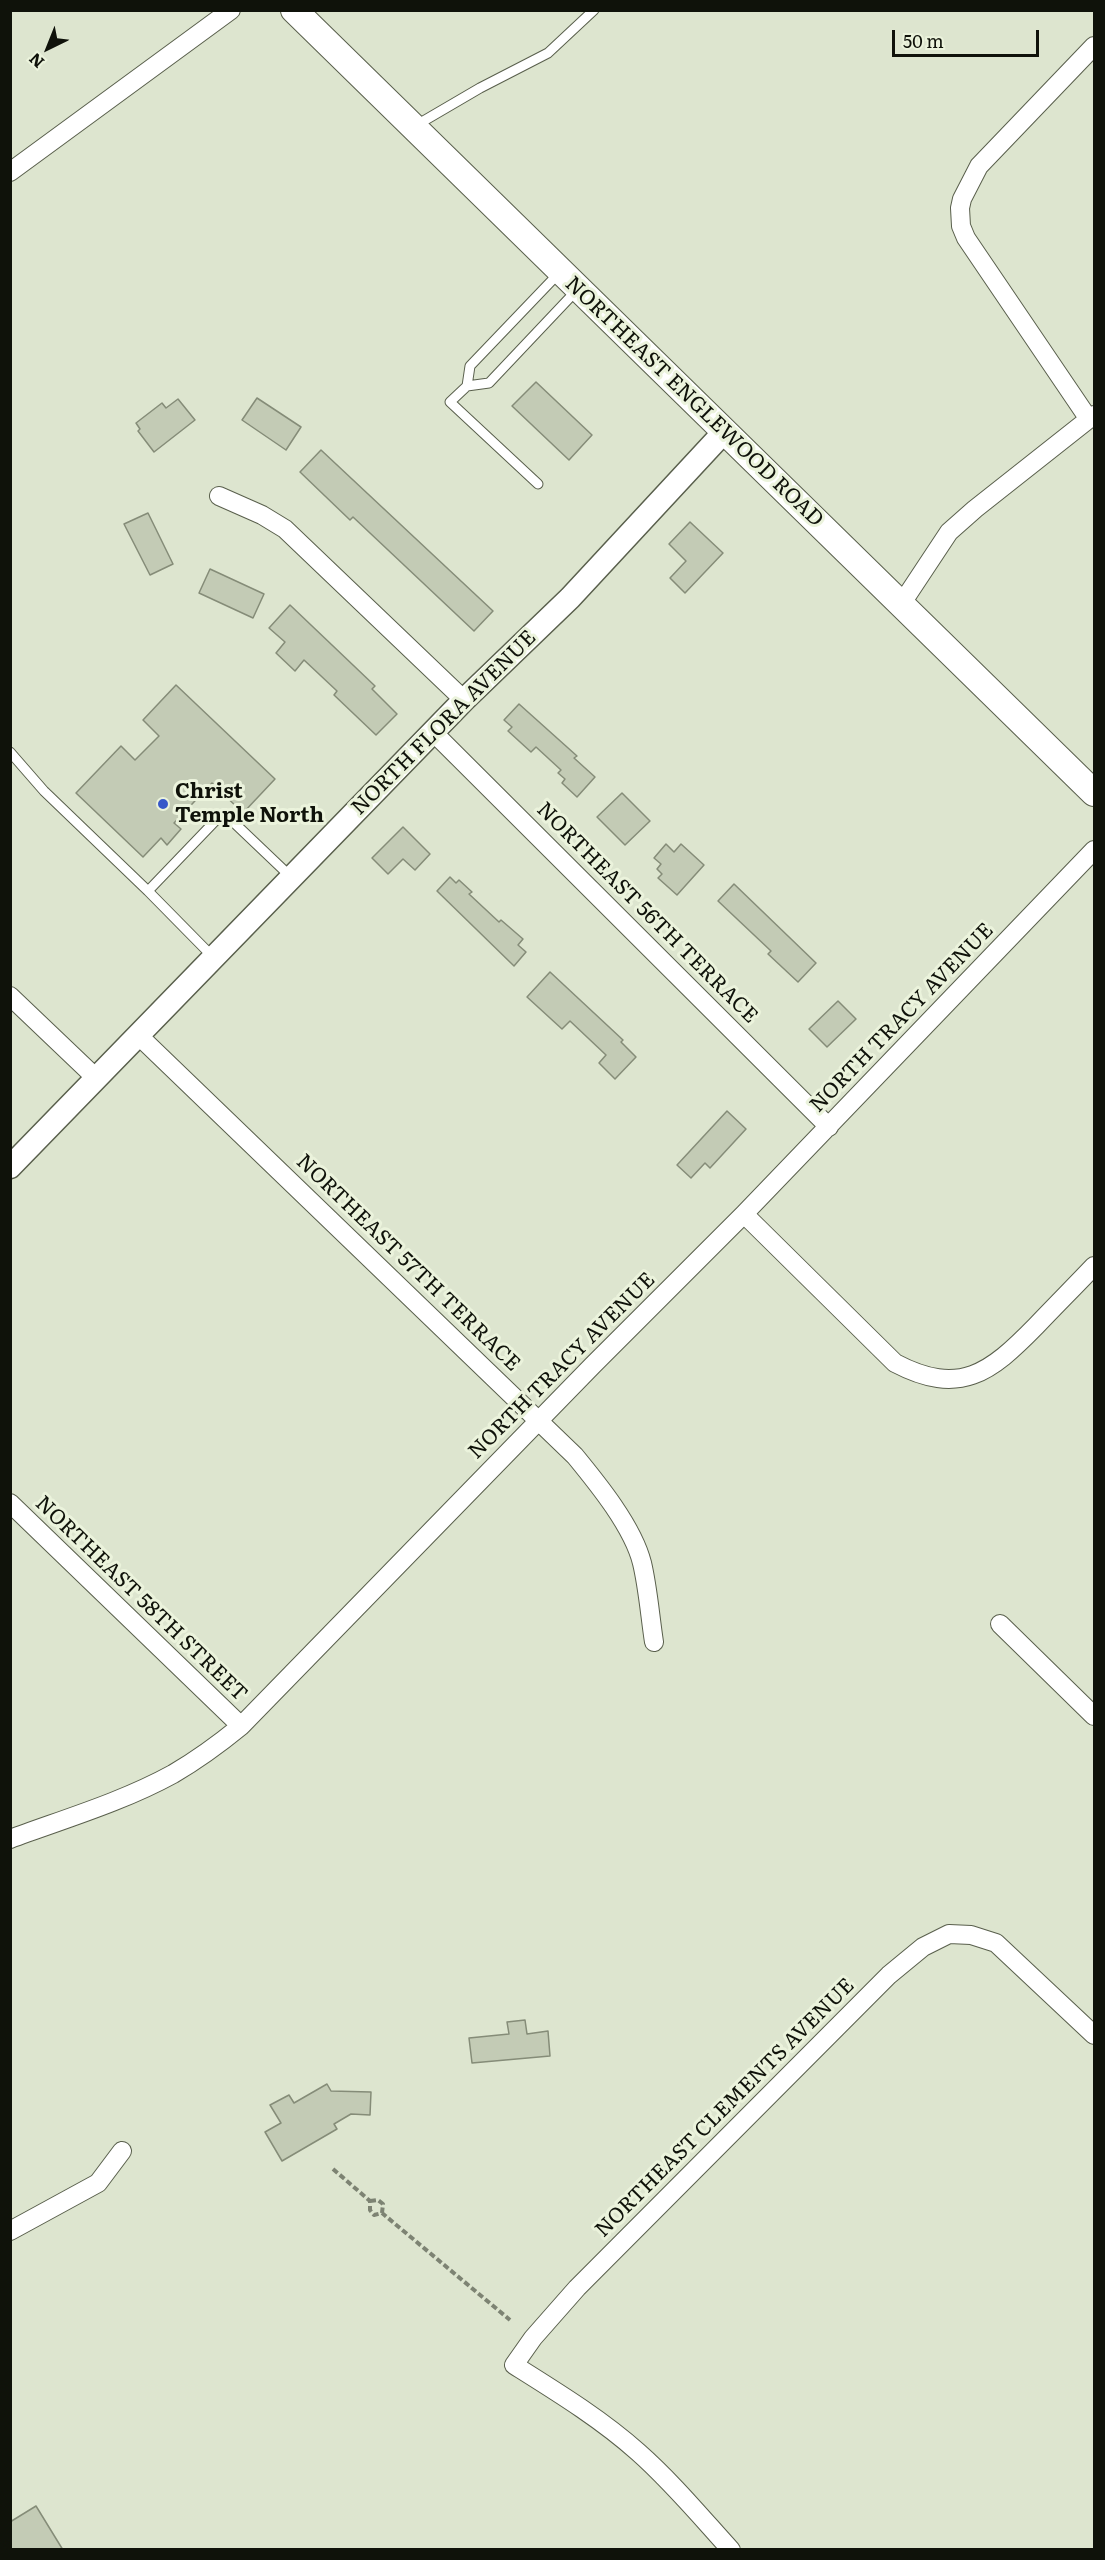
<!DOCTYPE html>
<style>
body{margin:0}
#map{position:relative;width:1105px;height:2560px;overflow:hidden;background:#dde5cf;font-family:Literata,serif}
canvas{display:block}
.frame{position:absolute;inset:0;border:12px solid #0f120a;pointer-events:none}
.north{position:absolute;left:18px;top:18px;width:60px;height:60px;-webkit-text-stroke:4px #ebf3dc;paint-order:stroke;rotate:223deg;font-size:16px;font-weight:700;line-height:24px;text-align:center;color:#0f120a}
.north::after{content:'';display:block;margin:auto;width:21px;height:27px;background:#0f120a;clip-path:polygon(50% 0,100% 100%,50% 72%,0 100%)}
.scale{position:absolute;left:892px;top:30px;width:147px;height:27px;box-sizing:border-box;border:3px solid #0f120a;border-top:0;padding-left:8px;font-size:18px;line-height:21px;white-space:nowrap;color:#0f120a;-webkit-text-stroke:4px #ebf3dc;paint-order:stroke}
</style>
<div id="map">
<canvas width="1105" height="2560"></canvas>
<div class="frame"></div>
<div class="north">N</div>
<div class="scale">50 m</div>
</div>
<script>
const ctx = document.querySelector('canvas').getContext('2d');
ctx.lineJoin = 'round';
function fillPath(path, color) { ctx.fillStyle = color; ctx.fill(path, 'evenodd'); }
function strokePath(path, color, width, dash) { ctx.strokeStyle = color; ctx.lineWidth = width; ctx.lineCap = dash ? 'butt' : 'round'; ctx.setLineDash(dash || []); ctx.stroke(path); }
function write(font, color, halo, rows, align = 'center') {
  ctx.font = font + ' Literata,serif'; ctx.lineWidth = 6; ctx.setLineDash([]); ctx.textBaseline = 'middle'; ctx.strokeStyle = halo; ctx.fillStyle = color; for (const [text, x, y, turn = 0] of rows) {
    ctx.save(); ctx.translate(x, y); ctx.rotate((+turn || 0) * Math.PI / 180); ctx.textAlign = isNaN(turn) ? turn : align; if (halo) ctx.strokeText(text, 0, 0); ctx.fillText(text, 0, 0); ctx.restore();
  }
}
const building = new Path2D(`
 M536,382l56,53 -23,25 -57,-54z
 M257,398l44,29 -15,23 -44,-30z
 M178,399l17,21 -41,32 -16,-21 2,-2 -4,-6 26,-20 4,5z
 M321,450l172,161 -19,20 -121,-114 -3,3 -50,-48z
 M148,513l25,51 -23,11 -26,-51z
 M690,522l33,31 -38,40 -15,-15 16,-17 -17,-17z
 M210,569l54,25 -11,24 -54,-25z
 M290,605l85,81 -3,3 25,25 -21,21 -42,-40 3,-4 -33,-31 -9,11 -19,-18 9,-11 -16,-14z
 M176,685l99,94 -32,34 -31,-30 -38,40 7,6 -14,16 -6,-7 -18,19 -67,-64 45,-47 14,14 24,-24 -16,-16z
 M519,704l58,52 -3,2 21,19 -18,20 -15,-14 3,-4 -7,-6 3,-3 -25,-23 -5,5 -23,-21 4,-4 -8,-7z
 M622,793l28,28 -25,24 -28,-28z
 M403,827l27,27 -15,16 -12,-11 -15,15 -16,-16z
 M666,844l8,8 7,-8 23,21 -27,30 -19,-17 4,-4 -5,-5 4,-5 -7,-6z
 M450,877l6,6 3,-3 13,12 -3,2 30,28 2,-2 22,19 -5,6 8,7 -12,14 -77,-75z
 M734,884l82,79 -18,19 -30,-28 3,-3 -53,-50z
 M550,972l73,68 -2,2 15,15 -21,22 -16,-16 7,-8 -36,-34 -8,8 -35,-32z
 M838,1001l18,18 -29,28 -18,-18z
 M727,1111l19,18 -36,39 -5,-5 -14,15 -14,-13z
 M525,2020l2,14 21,-3 2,25 -78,7 -3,-25 40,-4 -2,-12z
 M327,2084l4,7 40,1 -1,23 -19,-1 -17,10 3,5 -55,32 -17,-29 16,-9 -11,-18 19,-10 5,8z
 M36,2506l27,44h-53v-28z`);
fillPath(building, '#c3cbb5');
strokePath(building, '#858c78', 1.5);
const service = new Path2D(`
 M415,126l65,-38 68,-35 46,-43
 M559,273l-89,93 -3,20 22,-3 87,-92
 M467,386l-17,16 88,82
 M10,752l34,39 104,100
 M213,957l-65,-66 71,-74h9l63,60`);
const minor = new Path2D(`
 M10,172l221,-162
 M1088,418l-122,-180 -5,-12 -1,-18 2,-9 17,-33 115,-120
 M219,496l43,19 23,14 179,171
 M902,603l47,-71 26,-23 119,-94
 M433,732l396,395
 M10,996l86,82
 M138,1035l437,421c23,28 58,71 67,107 6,25 8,53 12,79
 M744,1214l151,149c65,34 95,10 141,-37 19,-20 39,-40 58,-60
 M10,1503l231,223
 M1000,1624l94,92
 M10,1839c54,-20 112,-37 163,-65 24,-14 46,-30 68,-48l352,-361 151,-151 350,-364
 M10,2231l88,-48 24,-32
 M731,2550c-30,-33 -59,-68 -93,-98 -37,-33 -81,-60 -124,-87l19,-27 44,-50 312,-313 34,-28 26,-13 22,1 25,8 98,92`);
const tertiary = new Path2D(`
 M10,1167l454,-467 106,-102 154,-166`);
const secondary = new Path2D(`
 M294,10l800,783`);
strokePath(service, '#595f4c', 11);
strokePath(minor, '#595f4c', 20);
strokePath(tertiary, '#595f4c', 25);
strokePath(secondary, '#595f4c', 28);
strokePath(new Path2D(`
 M333,2169l37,32v9l4,5 8,-2 128,107
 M370,2201l8,-1 5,4 -1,9`), '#7d8373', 4, [6, 3]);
strokePath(service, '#fff', 9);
strokePath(minor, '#fff', 18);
strokePath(tertiary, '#fff', 22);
strokePath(secondary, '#fff', 26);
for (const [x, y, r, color] of [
 [163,804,6,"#3758c9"]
]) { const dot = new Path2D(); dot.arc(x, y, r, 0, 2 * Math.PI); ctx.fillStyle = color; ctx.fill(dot); strokePath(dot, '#ebf3dc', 2); }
write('21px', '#0f120a', '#ebf3dc', [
 ["NORTHEAST ENGLEWOOD ROAD",694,402,44],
 ["NORTH FLORA AVENUE",444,723,-45],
 ["NORTHEAST 56TH TERRACE",647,913,45],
 ["NORTH TRACY AVENUE",902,1018,-46],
 ["NORTHEAST 57TH TERRACE",408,1263,44],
 ["NORTH TRACY AVENUE",562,1366,-45],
 ["NORTHEAST 58TH STREET",141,1599,44],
 ["NORTHEAST CLEMENTS AVENUE",725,2108,-45]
]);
write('bold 21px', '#0f120a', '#ebf3dc', [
 ["Christ",175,792],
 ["Temple North",175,816]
], 'left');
</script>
